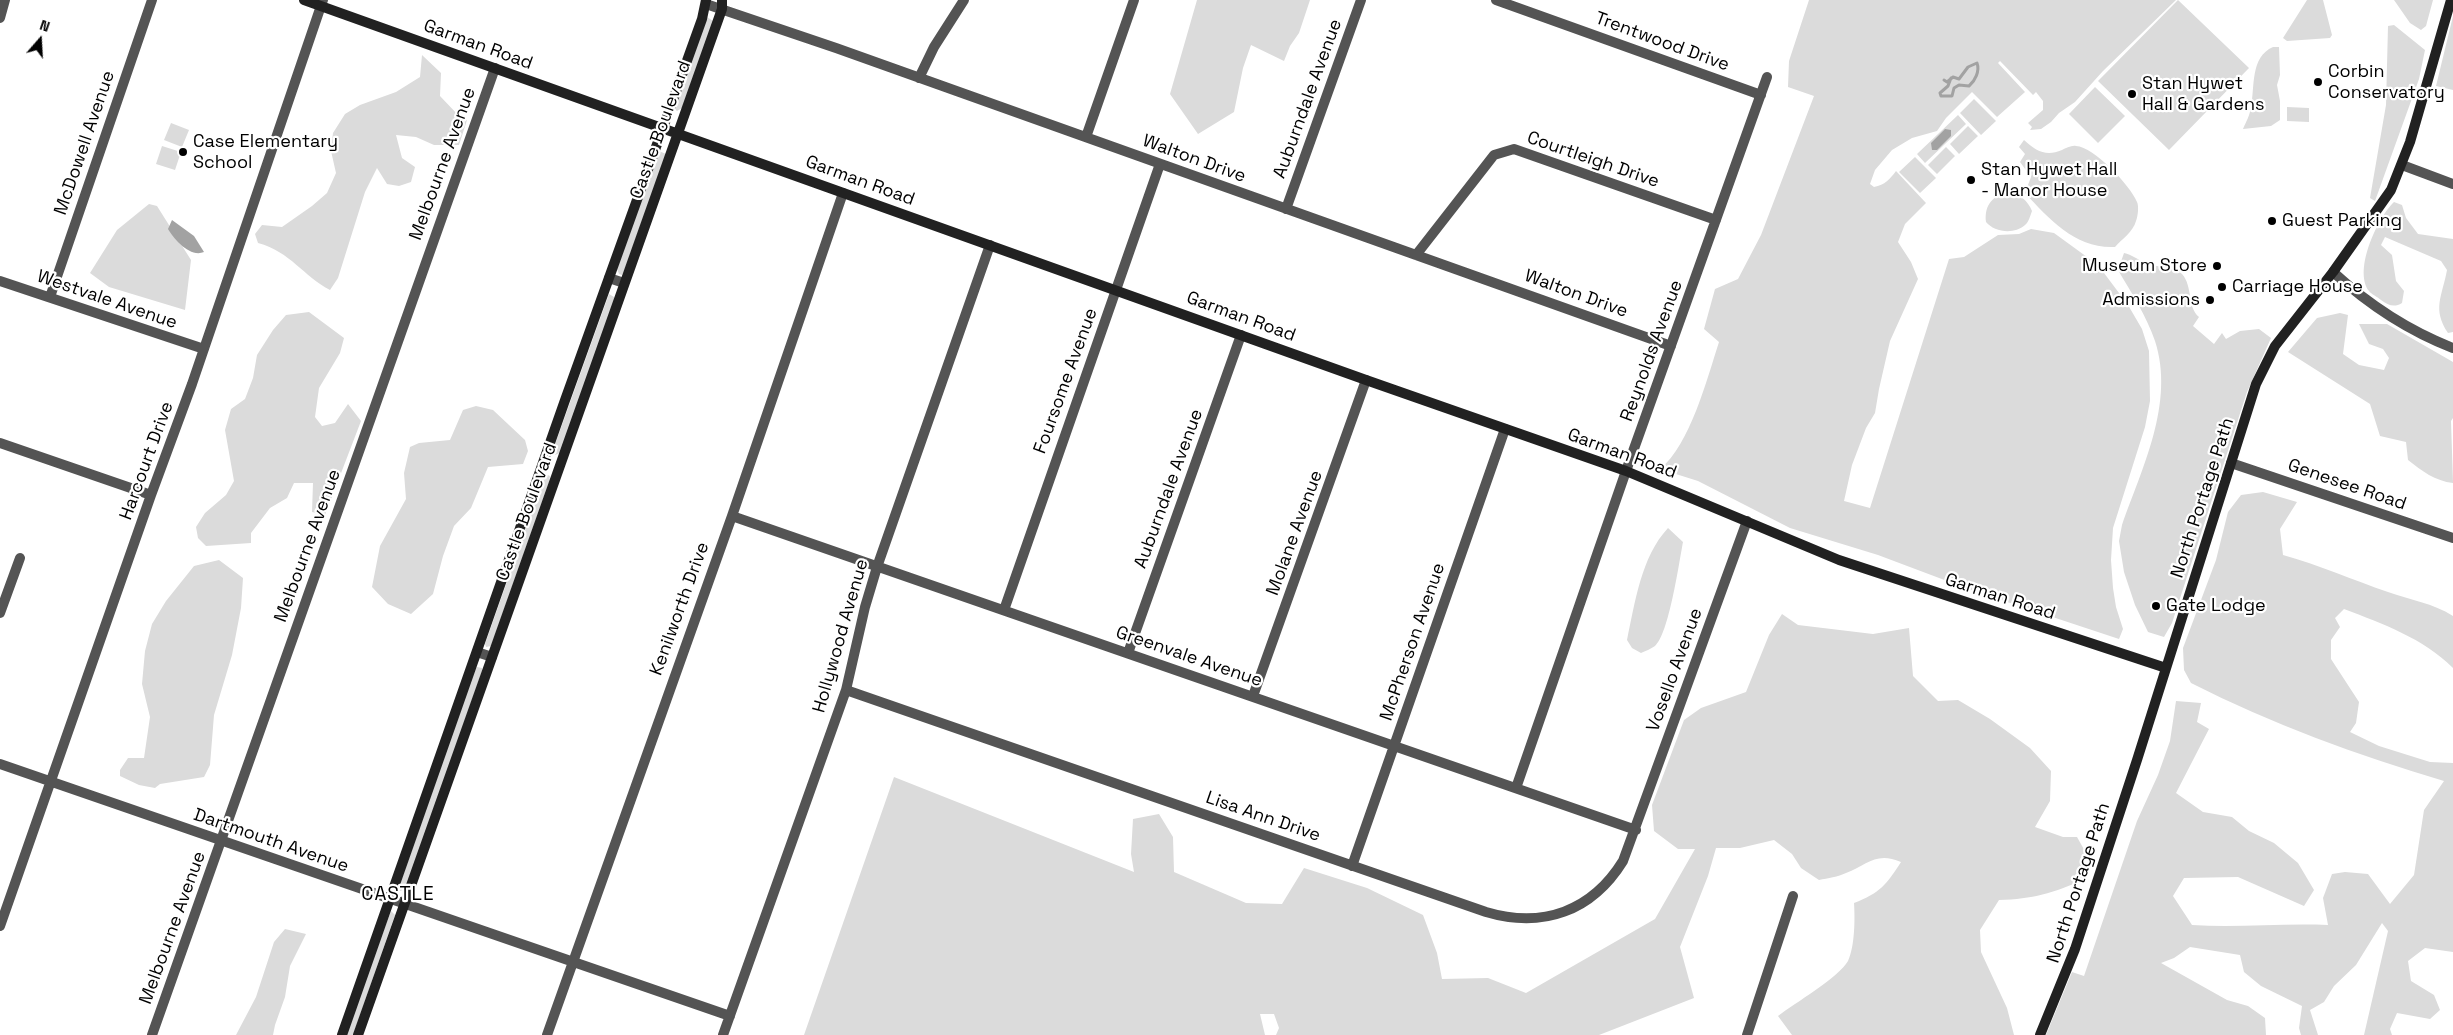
<!DOCTYPE html>
<style>
body{margin:0}
#map{position:relative;width:2453px;height:1035px;overflow:hidden;background:#fff;font-family:"Space Grotesk",sans-serif}
canvas{display:block}
.north{position:absolute;left:15px;top:15px;width:50px;height:50px;-webkit-text-stroke:4px #fff;paint-order:stroke;rotate:19deg;font-size:14px;font-weight:700;line-height:20px;text-align:center;color:#000}
.north::after{content:'';display:block;margin:auto;width:18px;height:22px;background:#000;clip-path:polygon(50% 0,100% 100%,50% 72%,0 100%)}
</style>
<div id="map">
<canvas width="2453" height="1035"></canvas>
<div class="north">N</div>
</div>
<script>
const ctx = document.querySelector('canvas').getContext('2d');
ctx.lineJoin = 'round';
function fillPath(path, color) { ctx.fillStyle = color; ctx.fill(path, 'evenodd'); }
function strokePath(path, color, width, dash) { ctx.strokeStyle = color; ctx.lineWidth = width; ctx.lineCap = dash ? 'butt' : 'round'; ctx.setLineDash(dash || []); ctx.stroke(path); }
function write(font, color, halo, rows, align = 'center') {
  ctx.font = font + ' "Space Grotesk",sans-serif'; ctx.lineWidth = 4.5; ctx.setLineDash([]); ctx.textBaseline = 'middle'; ctx.strokeStyle = halo; ctx.fillStyle = color; for (const [text, x, y, turn = 0] of rows) {
    ctx.save(); ctx.translate(x, y); ctx.rotate((+turn || 0) * Math.PI / 180); ctx.textAlign = isNaN(turn) ? turn : align; if (halo) ctx.strokeText(text, 0, 0); ctx.fillText(text, 0, 0); ctx.restore();
  }
}
fillPath(new Path2D(`
 M1197,0h113l-11,33 -9,13 -6,15 -33,-16 -8,23 -9,44 -36,22 -28,-40z
 M1809,0h367l-73,71 -28,31 -16,11 -8,9 -10,7 -11,1 2,-3 -4,-4 15,-13v-9l-7,-9 -3,3 -33,-34 -2,2 27,29 -28,25 -25,-25 -26,26 -9,13 -25,7 -20,12 -17,20 -5,14 4,3c11,-2 16,-8 22,-16l30,32 -21,21 -7,18 13,20 7,17 -28,62 -11,48 -4,24 -9,15 -14,37 -8,36 26,7 79,-249 15,-2 34,-22 21,-1 12,-5 23,4 44,32 30,40 14,24 7,22 1,50 -5,26 -32,101 -2,32 2,28 3,19 7,22 -4,10 -148,-49 -93,-35 -88,-27 -92,-47 -38,-12c30,-24 47,-90 59,-127l-15,-13 11,-40 23,-10 23,-44 53,-139 -26,-9 1,-26z
 M2178,0l71,68 -80,82 -71,-69z
 M2307,0h16l9,35 -2,3 -43,3 -4,-3z
 M2394,0h39l-7,26 -5,4 -11,-7z
 M2453,16v74l-17,-4z
 M707,17l6,4 -31,87 -5,3 -3,-3z
 M2394,25l31,25 -6,29 -44,122 -5,-3 16,-93 2,-79z
 M2273,47h6l1,28 -3,10 3,16v19l-9,6 -28,3c3,-7 7,-14 8,-22 4,-20 -1,-50 22,-60z
 M422,55l19,18 -1,23 19,20 8,4 -8,25h-25l-18,-8 -20,-2 6,23 13,9 -4,15 -12,4 -12,-2 -10,-16 -12,24 -27,86 -8,12c-27,-14 -39,-38 -72,-47l-3,-9 7,-9 20,2 30,-21 15,-13 9,-20 -5,-22 2,-18 12,-19 15,-9 36,-13 24,-15z
 M2095,87l30,29 -27,27 -29,-29z
 M1974,99l22,22 -15,14 -21,-22z
 M2287,107l22,1v14l-22,-1z
 M1958,115l8,9 -41,39 -8,-9z
 M171,123l18,7 -7,17 -18,-7z
 M1968,126l10,10 -19,18 -9,-10z
 M2024,140c12,11 22,17 38,10 4,-2 10,-5 14,-4 18,1 54,39 61,56 2,4 1,14 -1,19 -3,11 -14,18 -21,26 -39,2 -65,-27 -90,-54l6,-16 -11,-15 5,-8 -6,-7z
 M162,146l19,6 -6,18 -19,-6z
 M1946,147l9,9 -18,18 -9,-9z
 M659,151l7,3 -42,117 -2,4 -3,-1 -2,-5z
 M1915,157l21,21 -16,15 -21,-21z
 M2009,192c10,1 19,9 23,19 -2,5 -3,11 -7,14 -11,10 -31,7 -39,-3 -2,-17 7,-27 23,-30z
 M2394,202l8,3 4,13 12,16 35,5v93l-5,1c-16,-24 -6,-36 -1,-63l-6,-9 -56,-24 -4,8 11,10 4,26 8,10 -2,12c-8,5 -14,2 -21,-3 -3,-3 -10,-6 -12,-9 -16,-21 9,-74 25,-89z
 M149,204l8,2 34,54 -6,50 -76,-23 -19,-14 27,-43z
 M2124,253c8,2 13,6 21,10 11,5 28,2 37,11 11,12 5,33 17,43l-6,9 21,18 8,-11 4,6 14,-8 19,-2 12,9 -24,54 -75,231 -8,14 -16,-5 -13,-27 -11,-33 -5,-31 3,-16c20,-57 53,-122 33,-184 -8,-24 -24,-49 -37,-71z
 M609,294l5,3v4l-54,152 -5,2 -2,-5z
 M309,312l35,26 -4,15 -21,35 -4,29 7,9 13,-3 13,-19 13,17 -36,94 -13,-3 1,-29h-19l-7,15 -17,10 -19,25v10l-45,3 -8,-8 -2,-11 9,-14 21,-18 8,-14 -9,-51 6,-21 14,-10 8,-21 4,-23 16,-25 13,-15z
 M2340,313l8,2 -5,39 16,11 25,5 5,-12 -6,-9 -14,-5 -10,-20h28l66,38v56l-2,3 2,62c-18,-2 -31,-12 -45,-23l-2,-18 -26,-6 -10,-32 -82,-52 29,-34z
 M476,406l17,4 32,30 3,11 -5,13 -35,3 -17,41 -17,18 -11,30 -10,38 -22,20 -23,-10 -16,-17 8,-41 26,-47 -2,-26 6,-26 9,-4 31,-3 13,-30z
 M545,474l5,2 -1,6 -58,164 -5,1 -1,-3z
 M2263,492l34,10 -17,27 3,26c36,10 70,25 105,37 22,8 45,11 65,24v52c-30,-30 -70,-44 -109,-59l-9,9 5,9 -9,13v19l28,43 -3,21 -6,9 29,14 51,16 23,1v189l-28,-4 -17,13 3,20 23,14 6,15 -10,9 -33,-6 -7,16 2,6h-28l24,-104 -6,-8 -26,42 -22,21 -10,16 -14,8 8,25h-17l-2,-7 3,-22 -41,-20 -17,-14 -4,-17 -50,-8 -16,11 -13,5 66,37 21,6 17,12 1,17h-220l26,-63 12,4 53,-155 21,-46 12,-34 6,-40 25,2 -4,19 12,7 -33,64 27,19 29,5 17,14 25,12 24,20 16,27 -10,16 -66,-29 -54,1 -11,18 19,29c45,3 90,-2 136,0l-5,-27 9,-24 13,-2 23,2 22,30 24,-29 10,-65 20,-29c-87,-26 -172,-57 -253,-98l-7,-13 -1,-22 33,-88 12,-48 13,-17z
 M1668,528l15,14c-4,21 -14,92 -28,104 -4,3 -10,5 -14,7l-9,-5 -5,-8c8,-37 14,-83 41,-112z
 M219,560l24,18 -2,30 -9,47 -18,60 -4,50 -6,12 -44,7 -5,4 -16,-3 -19,-9v-6l8,-12h16l6,-41 -8,-33 3,-33 7,-27 14,-23 28,-35z
 M1782,614l16,11 75,9 36,-6 4,48 25,25 20,-1 32,19 40,29 21,23 -1,30 -15,26 28,10h14l9,16 -3,27c-30,13 -50,19 -84,20l-19,30 1,22 26,56 7,27h-222l-14,-19c17,-13 60,-38 70,-55 7,-15 7,-43 6,-58 26,-10 32,-18 47,-41 -25,-11 -34,3 -55,11 -8,4 -18,5 -27,7l-18,-12 -9,-14 -18,-14 -34,8h-24l-8,28 -28,71 14,51 -95,37h-323l3,-7 -5,-14h-14l5,21h-461l90,-258 240,95 -3,-18 2,-35 26,-5 14,23 1,35 72,31 36,1 22,-36 63,20 56,27 14,38 5,26 46,-1 38,15 129,-74 40,-70h-17l-24,-18 -2,-26 32,-85 17,-12 45,-16 23,-57z
 M477,667l5,1v3l-76,218 -6,2 -2,-1 77,-221z
 M391,911l4,4 -42,120h-8z
 M285,929l21,5 -16,32 -5,31 -10,28 -2,10h-37l20,-38 18,-55z`), '#dbdbdb');
fillPath(new Path2D(`
 M1945,129l6,1v6l-14,14h-5l-1,-7z
 M172,220l22,16 10,16c-14,6 -30,-13 -36,-23z`), '#a2a2a2');
strokePath(new Path2D(`
 M1944,80l3,2 6,-5 6,2 9,-12 9,-4c3,8 -2,18 -8,23l-10,-1 -5,3 -2,8h-11l-1,-3 8,-7 3,-8`), '#a2a2a2', 3);
strokePath(new Path2D(`
 M1496,0l265,95
 M706,4l130,44 835,298
 M0,18l5,-18
 M919,78l15,-31 30,-47
 M1086,137l48,-137
 M2402,165l51,19
 M1286,209l75,-209
 M1416,255l78,-100 20,-6 202,71
 M2333,272c35,32 76,59 120,76
 M609,278l15,5
 M0,281l204,68
 M50,297l102,-297
 M0,443l151,52
 M2231,463l222,75
 M732,516l904,314
 M1004,610l156,-446
 M0,613l20,-55
 M477,652l15,5
 M1128,653l113,-318
 M846,690l640,222c57,17 106,-1 137,-51l124,-340
 M1253,696l113,-316
 M0,764l730,252
 M1516,788l110,-317 141,-394
 M1352,866l153,-437
 M0,926l151,-431 41,-111 131,-384
 M152,1035l343,-967
 M547,1035l185,-519 111,-323
 M723,1035l123,-345 19,-83 12,-40 113,-322
 M1747,1035l46,-139`), '#545454', 10);
strokePath(new Path2D(`
 M304,0l1062,380 260,91 213,89 327,108
 M342,1035l222,-632 138,-384 4,-19
 M358,1035l364,-1026v-9
 M2040,1035l35,-86 62,-189 119,-376 19,-38 58,-74 58,-82 19,-48 41,-142`), '#212121', 10);
for (const [x, y, r, color] of [
 [2318,82,5,"#000"],
 [2132,94,5,"#000"],
 [183,152,5,"#000"],
 [1971,180,5,"#000"],
 [2272,221,5,"#000"],
 [2217,266,5,"#000"],
 [2222,287,5,"#000"],
 [2210,300,5,"#000"],
 [2156,606,5,"#000"]
]) { const dot = new Path2D(); dot.arc(x, y, r, 0, 2 * Math.PI); ctx.fillStyle = color; ctx.fill(dot); strokePath(dot, '#fff', 2); }
write('18px', '#000', '#fff', [
 ["Trentwood Drive",1662,42,20],
 ["Garman Road",478,45,20],
 ["Auburndale Avenue",1308,99,-70],
 ["Castle Boulevard",661,130,-70],
 ["McDowell Avenue",85,143,-71],
 ["Walton Drive",1194,159,20],
 ["Courtleigh Drive",1593,160,19],
 ["Melbourne Avenue",443,164,-70],
 ["Garman Road",860,181,20],
 ["Walton Drive",1576,294,20],
 ["Westvale Avenue",107,300,19],
 ["Garman Road",1241,317,20],
 ["Reynolds Avenue",1652,351,-70],
 ["Foursome Avenue",1066,381,-70],
 ["Garman Road",1622,454,20],
 ["Harcourt Drive",147,461,-70],
 ["Genesee Road",2347,485,19],
 ["Auburndale Avenue",1169,489,-70],
 ["North Portage Path",2203,498,-72],
 ["Castle Boulevard",527,512,-70],
 ["Molane Avenue",1295,533,-70],
 ["Melbourne Avenue",308,546,-70],
 ["Garman Road",2000,597,18],
 ["Kenilworth Drive",680,609,-70],
 ["Hollywood Avenue",841,636,-74],
 ["McPherson Avenue",1413,642,-71],
 ["Greenvale Avenue",1189,657,19],
 ["Vosello Avenue",1675,670,-70],
 ["Lisa Ann Drive",1263,817,19],
 ["Dartmouth Avenue",271,841,19],
 ["North Portage Path",2079,883,-72],
 ["Melbourne Avenue",173,928,-70]
]);
write('18px', '#000', '#fff', [
 ["Corbin",2328,72],
 ["Conservatory",2328,93],
 ["Stan Hywet",2142,84],
 ["Hall & Gardens",2142,105],
 ["Case Elementary",193,142],
 ["School",193,163],
 ["Stan Hywet Hall",1981,170],
 ["- Manor House",1981,191],
 ["Guest Parking",2282,221],
 ["Museum Store",2207,266,"right"],
 ["Carriage House",2232,287],
 ["Admissions",2200,300,"right"],
 ["Gate Lodge",2166,606]
], 'left');
ctx.letterSpacing = '1px';
write('19px', '#000', '#fff', [
 ["CASTLE",398,895]
]);
ctx.letterSpacing = '0px';
</script>
